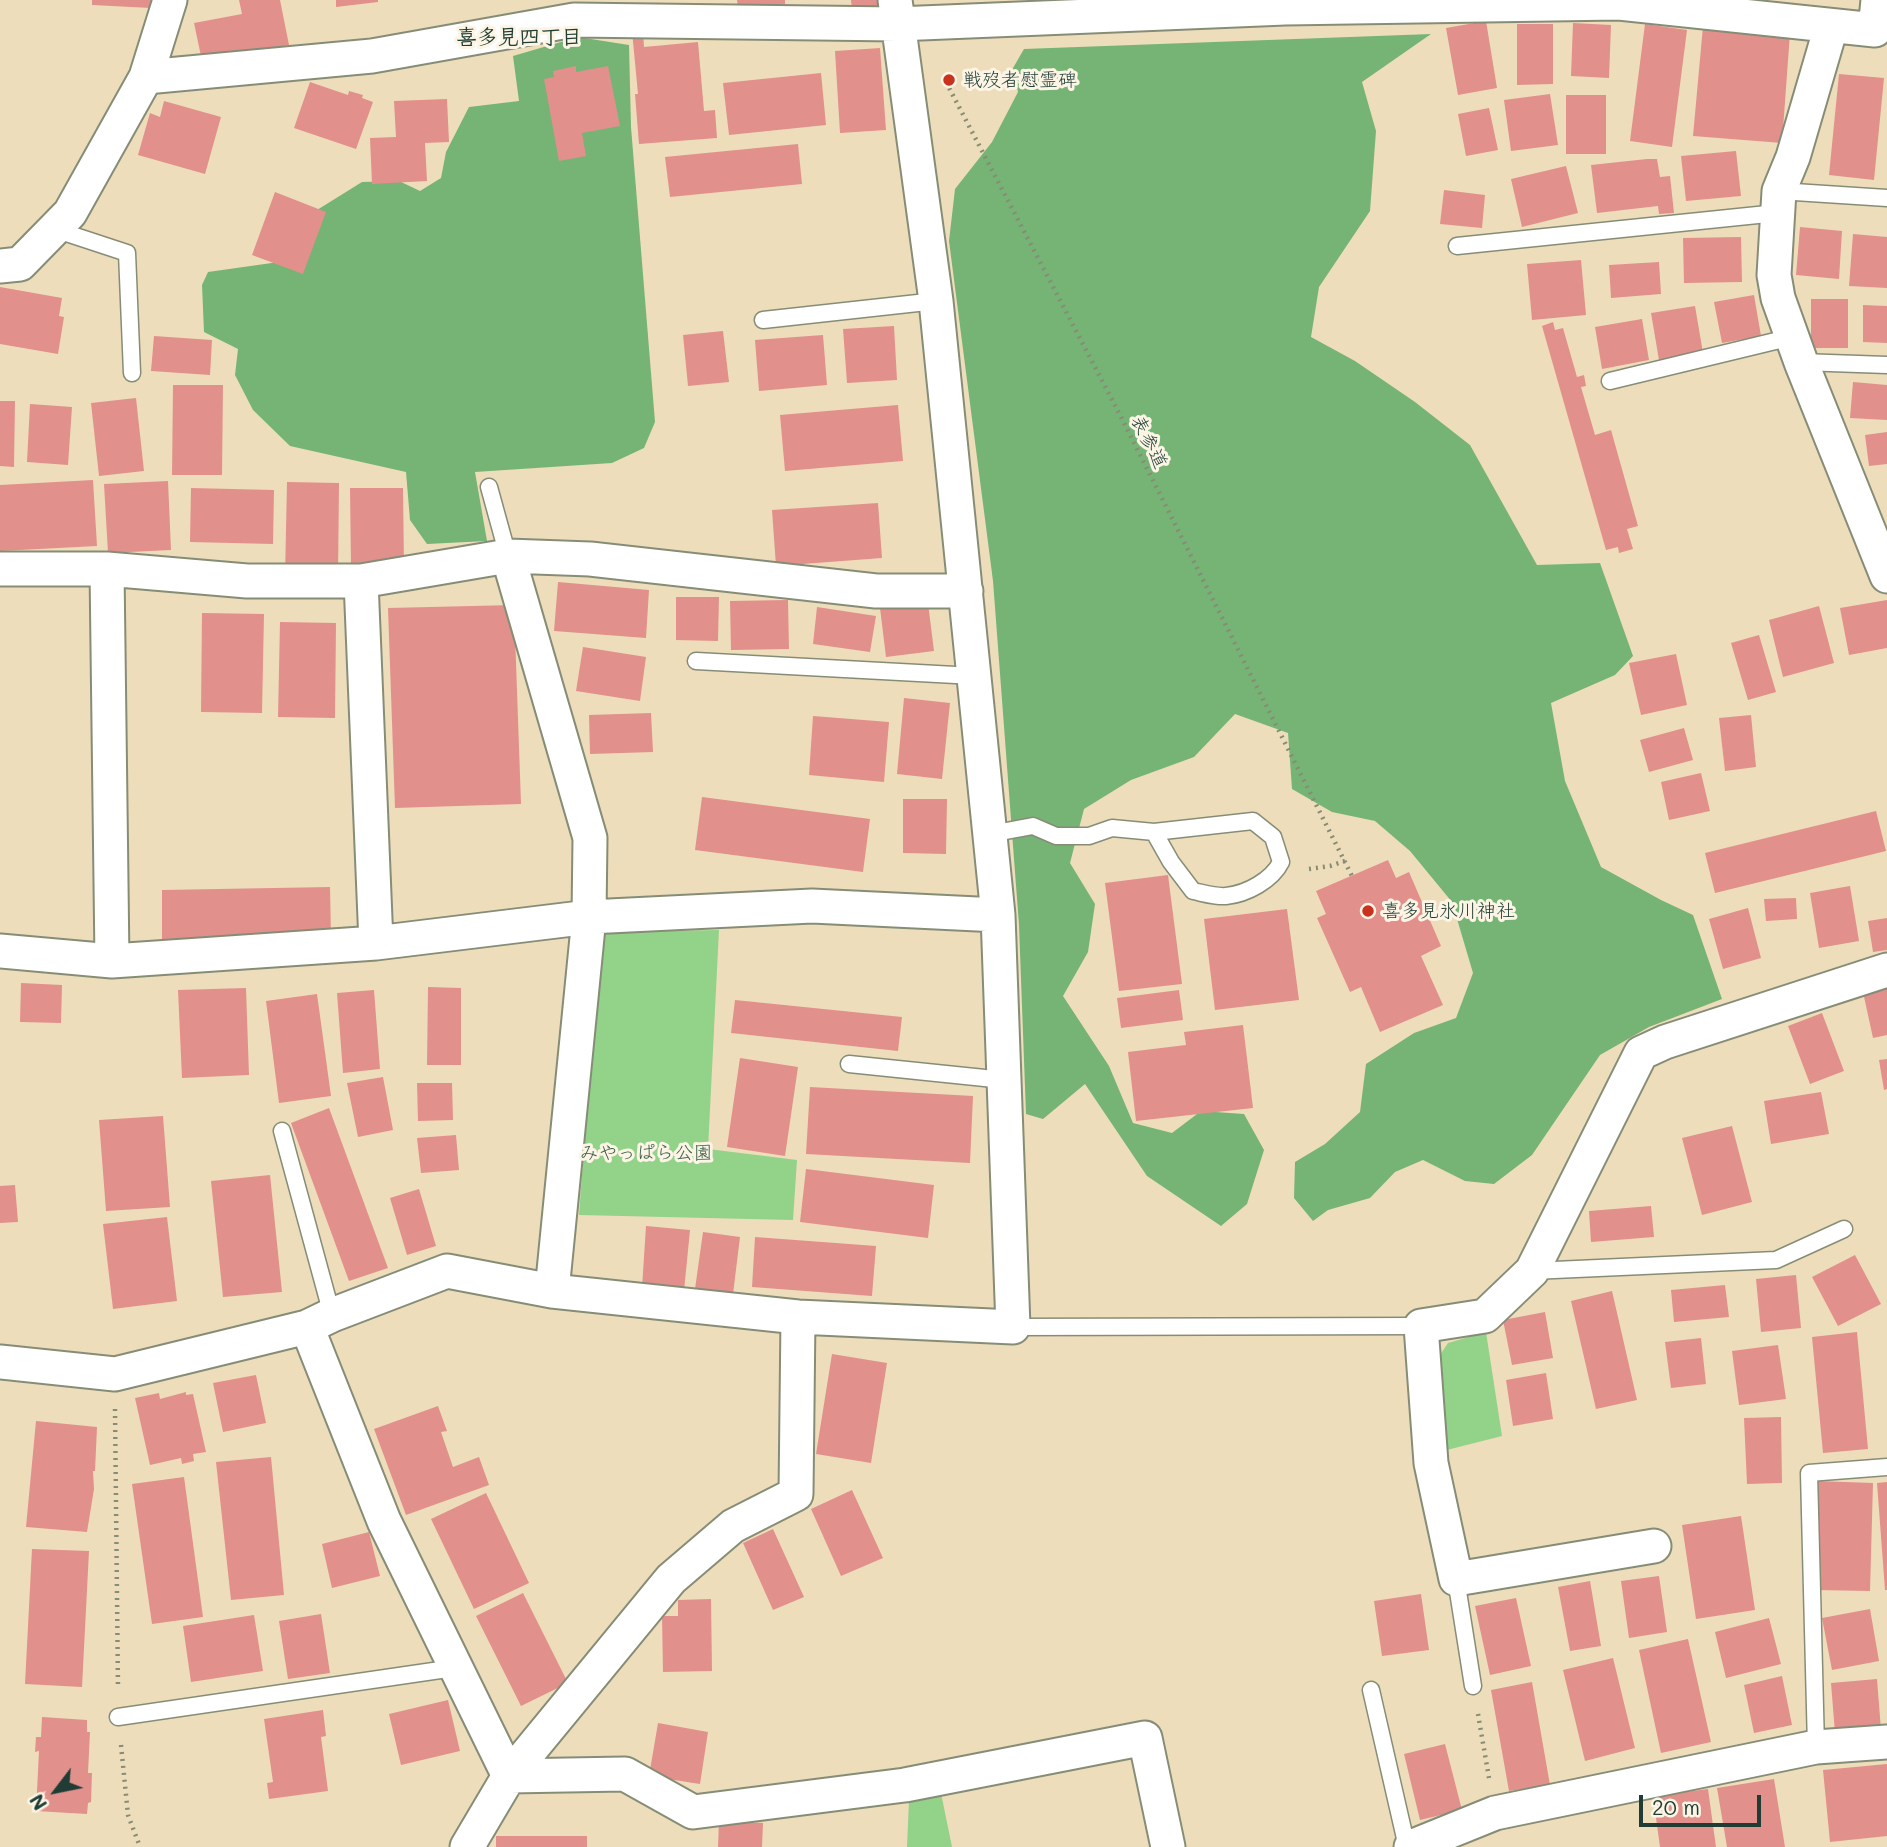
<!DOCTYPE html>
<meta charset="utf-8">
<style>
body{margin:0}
#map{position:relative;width:1887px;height:1847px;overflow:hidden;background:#eeddba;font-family:Mali,sans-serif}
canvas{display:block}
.north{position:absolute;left:21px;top:1756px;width:70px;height:70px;-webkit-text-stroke:5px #fcf5e5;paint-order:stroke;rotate:238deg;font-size:19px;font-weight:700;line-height:28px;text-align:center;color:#1f3d34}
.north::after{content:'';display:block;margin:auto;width:24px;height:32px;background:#1f3d34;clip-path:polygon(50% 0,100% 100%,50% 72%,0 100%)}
.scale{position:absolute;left:1639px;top:1795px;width:122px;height:32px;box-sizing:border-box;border:4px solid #1f3d34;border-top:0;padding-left:9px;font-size:21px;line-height:24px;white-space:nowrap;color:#1f3d34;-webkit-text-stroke:5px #fcf5e5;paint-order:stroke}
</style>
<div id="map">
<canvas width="1887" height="1847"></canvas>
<div class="north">N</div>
<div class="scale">20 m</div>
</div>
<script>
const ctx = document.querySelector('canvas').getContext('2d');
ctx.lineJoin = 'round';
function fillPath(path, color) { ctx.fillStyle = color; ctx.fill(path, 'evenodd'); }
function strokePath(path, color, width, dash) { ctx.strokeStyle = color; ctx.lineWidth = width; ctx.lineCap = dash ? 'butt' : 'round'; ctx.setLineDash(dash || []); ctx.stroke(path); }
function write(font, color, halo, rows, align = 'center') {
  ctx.font = font + ' Mali,"Klee One",sans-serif'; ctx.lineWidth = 6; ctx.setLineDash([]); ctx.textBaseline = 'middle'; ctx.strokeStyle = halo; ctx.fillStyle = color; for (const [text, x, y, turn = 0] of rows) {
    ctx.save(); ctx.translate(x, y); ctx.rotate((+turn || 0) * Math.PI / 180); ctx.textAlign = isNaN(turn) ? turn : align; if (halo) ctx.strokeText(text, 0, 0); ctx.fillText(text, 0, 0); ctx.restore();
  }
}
fillPath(new Path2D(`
 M719,930l-11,219 89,11 -4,60 -214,-5 21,-283z
 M1486,1332l16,104 -63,16 -5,-88 14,-21z
 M941,1793l11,54h-45l2,-47z`), '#92d289');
fillPath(new Path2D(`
 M1431,34l-69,48 14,49 -6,80 -51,76 -8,50 44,24 60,41 55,43 67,120 63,-2 33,93 -18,19 -64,28 14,78 36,86 60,33 32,15 29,84 -73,28 -49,28 -68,100 -38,29 -29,-3 -42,-21 -28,12 -25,26 -42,12 -15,11 -19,-23 1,-36 30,-18 35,-32 6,-48 48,-31 42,-15 17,-45 -21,-71 -42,-51 -35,-30 -43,-9 -40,-23 -4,-56 -53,-19 -41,43 -63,23 -47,29 -14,54 25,41 -7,48 -25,44 46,70 24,57 39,10 29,-22 43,3 20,36 -17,54 -26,22 -74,-50 -62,-92 -42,35 -17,-5 -7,-189 -26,-344 -44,-340 6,-52 37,-47 26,-50 -5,-24 11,-19z
 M578,37l51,8 2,82 24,295 -11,26 -32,15 -137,9 12,69 -60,3 -17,-24 -4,-48 -116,-26 -37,-36 -18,-35 3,-26 -34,-17 -2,-47 6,-13 85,-12 24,-50 45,-28 37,-1 21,10 21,-13 5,-26 23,-45 50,-6 -6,-45z`), '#75b475');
fillPath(new Path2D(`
 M92,0h59v8l-59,-3z
 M239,0h41l9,45 -87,16 -8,-38 48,-9z
 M336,0h42v2l-42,5z
 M737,0h48v4l-47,3z
 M851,0h38v4l-37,5z
 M1486,21l11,67 -39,7 -12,-67z
 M1573,23l38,2 -2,53 -38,-2z
 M1517,24h36v60l-36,1z
 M1645,24l42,6 -15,117 -42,-6z
 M1703,26l87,7 -8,110 -89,-7z
 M643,30l1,17 54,-5 6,69 11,-1 2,28 -78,6 -4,-50h3l-6,-63z
 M880,48l6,82 -46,3 -5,-82z
 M576,66v6l32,-6 12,60 -38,7 4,23 -27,5 -15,-82 10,-2 -1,-6z
 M821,73l5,52 -97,10 -6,-52z
 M1839,74l45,4 -10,102 -45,-5z
 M310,82l38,13 1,-4 14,4 -1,3 11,4 -17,47 -62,-21z
 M1550,94l8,51 -47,6 -7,-51z
 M1566,95h40v59h-40z
 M447,99l2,43 -24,1 2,38 -55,3 -2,-46 26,-1 -2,-36z
 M164,101l57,16 -16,57 -67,-19 12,-42 10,4z
 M1489,108l9,42 -32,6 -8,-42z
 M798,144l4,40 -132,13 -5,-40z
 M1736,151l5,45 -55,5 -5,-45z
 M1647,159h10l3,18 10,-1 4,37 -15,1 -1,-8 -61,7 -6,-48z
 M1566,166l12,47 -56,14 -11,-48z
 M1444,190l41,5 -3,33 -42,-4z
 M275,192l51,20 -23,62 -51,-19z
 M1800,227l42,4 -3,48 -43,-4z
 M1853,234l34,3v51l-38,-2z
 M1741,237l1,45 -58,1 -1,-45z
 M1581,260l5,55 -54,5 -5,-56z
 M1659,262l2,32 -50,4 -2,-33z
 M0,287l62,11 -3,18 5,1 -6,37 -58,-10z
 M1754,295l7,41 -39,7 -8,-41z
 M1811,299h37v49h-37z
 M1863,305l24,1v37l-24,-1z
 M1695,306l8,47 -44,7 -8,-47z
 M1642,319l7,41 -47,9 -7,-42z
 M1553,322l2,8 8,-2 14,49 7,-2 2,11 -5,1 14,48 16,-5 27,96 -11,3 6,20 -14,4 -1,-6 -12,3 -64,-224z
 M894,326l3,54 -50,3 -4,-54z
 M723,331l6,51 -41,4 -5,-51z
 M823,335l4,50 -68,6 -4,-51z
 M154,336l58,4 -2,35 -59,-4z
 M1853,382l34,3v35l-37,-2z
 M173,385h50l-1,90h-50z
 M136,398l8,73 -45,5 -8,-73z
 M0,401h15l-1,66 -14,-1z
 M30,404l42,3 -4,58 -41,-3z
 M898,405l5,56 -118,10 -5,-56z
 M1887,432v32l-18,2 -4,-31z
 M93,480l4,66 -97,5v-66z
 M168,481l3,69 -63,3 -4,-69z
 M287,482l52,1 -1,94h-53z
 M191,488l83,2 -1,54 -83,-2z
 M350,488h53l1,78 -53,1z
 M878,503l4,55 -106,8 -4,-56z
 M558,582l91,8 -3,48 -92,-7z
 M676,597h43l-1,44 -42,-1z
 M788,600l1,49 -58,1 -1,-49z
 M1887,600v48l-38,7 -9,-47z
 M928,603l6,48 -48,6 -6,-49z
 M514,605l7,199 -126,4 -7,-200z
 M1819,606l15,57 -51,14 -14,-57z
 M817,607l59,9 -6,36 -57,-8z
 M202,613l62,1 -2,99 -61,-1z
 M280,622l56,1 -1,95 -57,-1z
 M1759,635l17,57 -28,8 -17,-57z
 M583,647l63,10 -6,44 -64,-10z
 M1676,654l11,51 -46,10 -12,-52z
 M904,698l46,5 -8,76 -45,-5z
 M651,713l2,39 -63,2 -1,-39z
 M1751,715l5,52 -31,4 -6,-53z
 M813,716l76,6 -5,60 -75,-7z
 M1684,728l9,32 -44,12 -9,-32z
 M1701,773l9,38 -41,9 -8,-38z
 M702,797l168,22 -7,53 -168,-22z
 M903,799h44l-1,55 -43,-1z
 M1876,811l10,40 -171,42 -10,-40z
 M1388,860l8,18 13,-6 32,74 -20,10 22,49 -63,27 -19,-45 -11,5 -33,-74 9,-4 -10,-23z
 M1168,875l14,109 -63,7 -14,-108z
 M1850,886l9,55 -40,7 -9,-55z
 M330,887l1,51 -169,2v-50z
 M1796,898l1,21 -31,2 -2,-22z
 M1748,908l13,50 -38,11 -14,-50z
 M1287,909l12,91 -84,10 -11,-91z
 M1887,918v32l-14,2 -5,-31z
 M21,983l41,2 -1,38 -41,-1z
 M428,987l33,1v77h-34z
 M1887,987v48l-14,3 -10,-46z
 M246,988l3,87 -67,3 -4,-88z
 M374,990l6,79 -37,4 -6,-80z
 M1179,990l4,30 -62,8 -4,-30z
 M317,994l14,102 -52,7 -13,-102z
 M735,1000l167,17 -4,34 -167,-18z
 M1822,1013l22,58 -34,13 -22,-58z
 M1243,1025l10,83 -117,13 -8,-69 58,-7 -2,-13z
 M740,1058l58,9 -13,89 -58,-9z
 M1887,1059v30l-3,1 -5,-30z
 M383,1077l10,53 -35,7 -11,-54z
 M417,1083h35l1,37 -35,1z
 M810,1087l163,9 -3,67 -164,-9z
 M1821,1092l8,42 -58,10 -7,-43z
 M329,1108l59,160 -39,13 -58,-158z
 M163,1116l7,91 -64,4 -7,-91z
 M1732,1126l20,76 -50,13 -20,-77z
 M456,1135l3,35 -38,3 -4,-35z
 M806,1169l128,16 -6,53 -128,-16z
 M270,1175l12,117 -59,5 -12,-116z
 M15,1185l3,37 -18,1v-37z
 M419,1189l17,57 -29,9 -17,-57z
 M1651,1206l3,31 -63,5 -2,-31z
 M167,1217l10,84 -64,8 -10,-85z
 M646,1226l44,4 -6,61 -42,-3z
 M703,1232l37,5 -7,57 -38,-5z
 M755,1237l121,9 -4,50 -120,-9z
 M1855,1255l26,49 -43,22 -26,-49z
 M1796,1275l5,53 -40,4 -5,-53z
 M1725,1285l4,32 -55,5 -3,-32z
 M1612,1291l25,109 -41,9 -25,-108z
 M1545,1312l8,46 -41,7 -9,-45z
 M1857,1332l11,117 -45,4 -11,-116z
 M1701,1338l5,46 -35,4 -6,-46z
 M1778,1345l8,54 -47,6 -7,-54z
 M832,1354l55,9 -16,100 -55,-9z
 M1546,1373l7,46 -40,7 -7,-46z
 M256,1375l10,48 -43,9 -10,-49z
 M186,1392v3l7,-1 13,58 -13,2 1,7 -12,3 -1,-6 -31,7 -15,-67 24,-5 1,6z
 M438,1406l9,25 -6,1 12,35 26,-10 10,28 -83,30 -32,-86z
 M1781,1417l1,66 -35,1 -3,-66z
 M36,1421l61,6 -2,44h-2l1,18 -7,43 -61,-5z
 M271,1457l13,138 -53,5 -15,-138z
 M184,1477l19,140 -51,7 -20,-140z
 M1817,1481l56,2 -3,108 -55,-1z
 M1887,1482v108h-2l-8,-107z
 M852,1490l31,68 -42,18 -30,-67z
 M486,1493l43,90 -55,26 -43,-90z
 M1741,1516l14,94 -59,9 -14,-94z
 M773,1529l31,68 -31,13 -30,-67z
 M369,1532l11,44 -48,12 -10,-44z
 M32,1549l57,2 -7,136 -57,-3z
 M1659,1576l8,56 -38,6 -8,-57z
 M1590,1581l11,65 -31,5 -12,-64z
 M523,1593l45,90 -47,23 -45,-90z
 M1421,1594l8,56 -47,6 -8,-55z
 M1516,1598l15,68 -41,9 -15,-69z
 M711,1599l1,72 -49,1 -1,-56h16v-16z
 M1870,1609l9,52 -47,9 -10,-52z
 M321,1614l9,59 -42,6 -9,-58z
 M254,1615l9,56 -72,11 -8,-56z
 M1769,1618l12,46 -55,14 -11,-46z
 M1688,1639l23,103 -50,11 -22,-103z
 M1613,1658l22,90 -50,13 -22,-91z
 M1782,1676l10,49 -38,8 -10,-48z
 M1877,1679l4,51 -46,3 -4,-50z
 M1532,1682l18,103 -41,6 -18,-101z
 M448,1700l12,51 -59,14 -12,-51z
 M323,1710l3,26 -5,1 7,54 -59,8 -2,-16 6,-1 -9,-63z
 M42,1717l45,3v12h3l-2,41h4l-1,29 -3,1 -1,11 -51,-3 3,-60 -4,1 1,-15h5z
 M658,1723l50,9 -8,52 -51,-8z
 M1445,1744l17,66 -42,10 -16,-66z
 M1887,1764v72l-57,6 -7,-72z
 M1774,1779l11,68h-58l-10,-59z
 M1708,1789l8,58h-56l-7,-51z
 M719,1821l44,2 -1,24h-44z
 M496,1836h91v11h-91z`), '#e2908c');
const lane = new Path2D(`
 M1779,191l108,7
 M54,229l73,24 5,120
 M1457,246l320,-33
 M763,320l173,-19
 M1801,362l86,3
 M1610,381l182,-44
 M489,487l19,69
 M696,661l278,15
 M990,834l43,-8 23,10h33l23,-8 42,4 99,-11 20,16 8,25c-9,18 -34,32 -55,34 -10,1 -23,-3 -33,-5l-22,-29 -17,-30
 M849,1064l155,16
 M282,1131l50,184
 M1532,1271l244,-11 68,-31
 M1013,1327l408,-1
 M1456,1579l17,107
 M1371,1690l36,157
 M118,1717l336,-49
 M1816,1747l-7,-274 78,-6`);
const street = new Path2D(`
 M1831,27l-38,130 -14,34 -5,84 4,23 23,64 86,214
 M146,77l226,-21 202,-36 323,4 388,-16 334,-5 256,27 3,-30
 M0,266l20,-2 50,-51 76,-136 24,-77
 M508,556l82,282 -1,79 -37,374
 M0,569h107l140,12h114l147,-25 82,3 286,32h90
 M107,569l5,392
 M361,581l15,362
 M0,951l112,10 264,-18 213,-26 223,-11 186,9
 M307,1327l77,194 125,255 116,-2 68,38 212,-27 240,-47 23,109
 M0,1362l115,12 192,-47 25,-12 115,-44 105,20 246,26 215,10 -15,-412 -62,-614 -41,-301
 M1654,1546l-198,33 -25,-116 -10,-137 64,-10 47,-45 109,-218 24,-11 222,-72
 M467,1847l42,-71 162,-197 62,-53 63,-32 2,-177
 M1411,1847l84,-34 321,-66 71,-5`);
strokePath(lane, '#868d77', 19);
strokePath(street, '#868d77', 37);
strokePath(new Path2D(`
 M946,82l174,333 232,461
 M1309,869l21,-3 15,-5
 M115,1409l3,279
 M1478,1714l11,64
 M121,1745l7,70 12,32`), '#868d77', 4.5, [2, 5]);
strokePath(lane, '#fff', 16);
strokePath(street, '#fff', 33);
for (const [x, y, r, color] of [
 [949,80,7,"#c8321e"],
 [1368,911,7,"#c8321e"]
]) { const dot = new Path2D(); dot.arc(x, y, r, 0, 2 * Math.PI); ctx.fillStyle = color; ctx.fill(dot); strokePath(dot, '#fcf5e5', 2.5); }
write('19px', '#1f3d34', '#fcf5e5', [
 ["戦歿者慰霊碑",963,80],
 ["喜多見氷川神社",1382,911]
], 'left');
write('19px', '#1f3d34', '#fcf5e5', [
 ["表参道",1149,442,63]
]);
write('19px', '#365b45', '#fcf5e5', [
 ["みやっぱら公園",646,1153]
]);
write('bold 21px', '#1f3d34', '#fcf5e5', [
 ["喜多見四丁目",519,38]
]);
</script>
